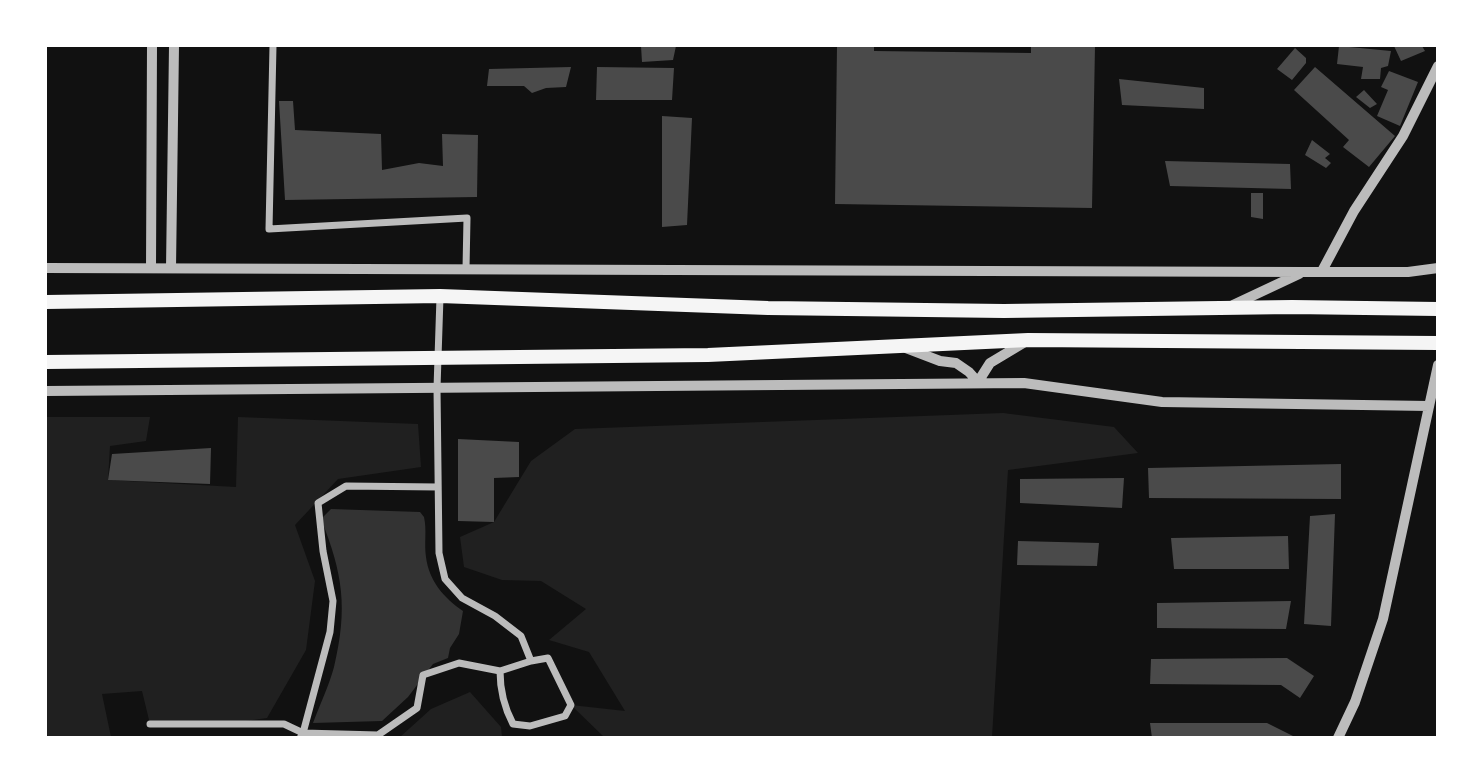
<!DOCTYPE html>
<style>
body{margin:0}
#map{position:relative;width:1483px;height:783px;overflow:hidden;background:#111;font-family:"Zilla Slab",serif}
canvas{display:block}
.frame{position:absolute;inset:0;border:47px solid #fff;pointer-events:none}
</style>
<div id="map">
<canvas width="1483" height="783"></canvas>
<div class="frame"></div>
</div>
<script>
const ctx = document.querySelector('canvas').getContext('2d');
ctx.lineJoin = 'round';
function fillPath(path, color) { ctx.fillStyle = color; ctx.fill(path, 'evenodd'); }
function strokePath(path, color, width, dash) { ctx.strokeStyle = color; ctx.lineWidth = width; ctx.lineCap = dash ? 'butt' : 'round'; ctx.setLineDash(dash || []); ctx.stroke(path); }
fillPath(new Path2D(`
 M1003,413l111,14 24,26 -130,17 -16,267h-388l-33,-32 54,6 -36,-59 -40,-12 37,-31 -45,-28 -39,-1 -38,-13 -4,-30 34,-15 37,-61 44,-32z
 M46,417h104l-4,24 -36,5 -2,34 128,7 2,-70 180,7 3,43 -83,12 -43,46 20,56 -9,69 -39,68 -48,7 -69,-1 -8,-33 -40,3 9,43h-65z
 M470,692l31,35 1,10h-102l31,-28z`), '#202020');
fillPath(new Path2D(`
 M331,509l89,3 4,5c3,13 0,26 2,40 3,24 18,41 37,54l-4,23 -9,14 -2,10 -15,6 -25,33 -26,24 -69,2c7,-19 16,-37 21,-56 14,-59 9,-93 -13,-148z`), '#333');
fillPath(new Path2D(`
 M641,46h35l-3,14 -31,2z
 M837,46h37v5l157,2v-7h64l-3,162 -257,-4z
 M1339,46l52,5 -3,15 -7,2 -1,11h-19l2,-12 -26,-3z
 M1394,46h28l3,5 -24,10z
 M1295,48l11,10v5l-14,17 -15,-11z
 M571,67l-5,20 -20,1 -14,5 -8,-7h-37l2,-17z
 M597,67l77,1 -2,32h-76z
 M1315,67l80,69 -26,31 -26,-20 6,-7 -55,-50z
 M1389,71l29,11 -18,44 -23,-10 11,-26 -7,-3z
 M1119,79l85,9v21l-82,-4z
 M1364,90l13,14 -7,4 -14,-11z
 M279,101h14l2,29 86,4 1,36 37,-7 24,3 -1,-32 36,1 -1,62 -192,3z
 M662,116l30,2 -5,107 -25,2z
 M1312,140l18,14 -5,4 6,5 -5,5 -21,-13z
 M1165,161l125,3 1,25 -121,-3z
 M1251,193h12v26l-12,-2z
 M458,439l61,3v35l-25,1v44l-36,-1z
 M211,448l-1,36 -102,-4 4,-26z
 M1341,464v35l-192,-1 -1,-30z
 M1124,478l-2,30 -102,-5v-24z
 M1335,514l-4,112 -27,-2 6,-108z
 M1288,536l1,33h-115l-3,-31z
 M1018,541l81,2 -2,23 -80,-1z
 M1291,601l-5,28 -129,-1v-25z
 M1287,658l27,18 -14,22 -19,-13 -131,-1 1,-25z
 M1150,723h117l26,13 -2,2h-139z`), '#4a4a4a');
strokePath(new Path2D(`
 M273,46l-4,183 198,-11 -1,51
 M440,297l-3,91 2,165 6,26 17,19 33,18 26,20 10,25 17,-3 23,47 -6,11 -35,10 -17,-2c-9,-17 -13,-33 -13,-53l31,-10
 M150,724h134l19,9 27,-101 3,-31 -10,-50 -5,-48 28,-17 92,1
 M300,738l3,-5 75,2 39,-27 6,-33 36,-12 41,8`), '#bcbcbc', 7);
strokePath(new Path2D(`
 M46,268l1256,4h106l30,-4
 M151,268l1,-222
 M171,268l3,-222
 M1322,271l32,-60 49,-75 35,-70
 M1233,305l66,-31
 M906,348l34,13 16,2 13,9 9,10 12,-19 35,-21
 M46,391l978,-8 138,19 267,4
 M1338,738l17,-36 28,-83 55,-254`), '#bcbcbc', 10);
strokePath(new Path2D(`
 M46,302l394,-6 328,12 236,3 288,-4 146,2
 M46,362l662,-7 320,-15 410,3`), '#f5f5f5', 14);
</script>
